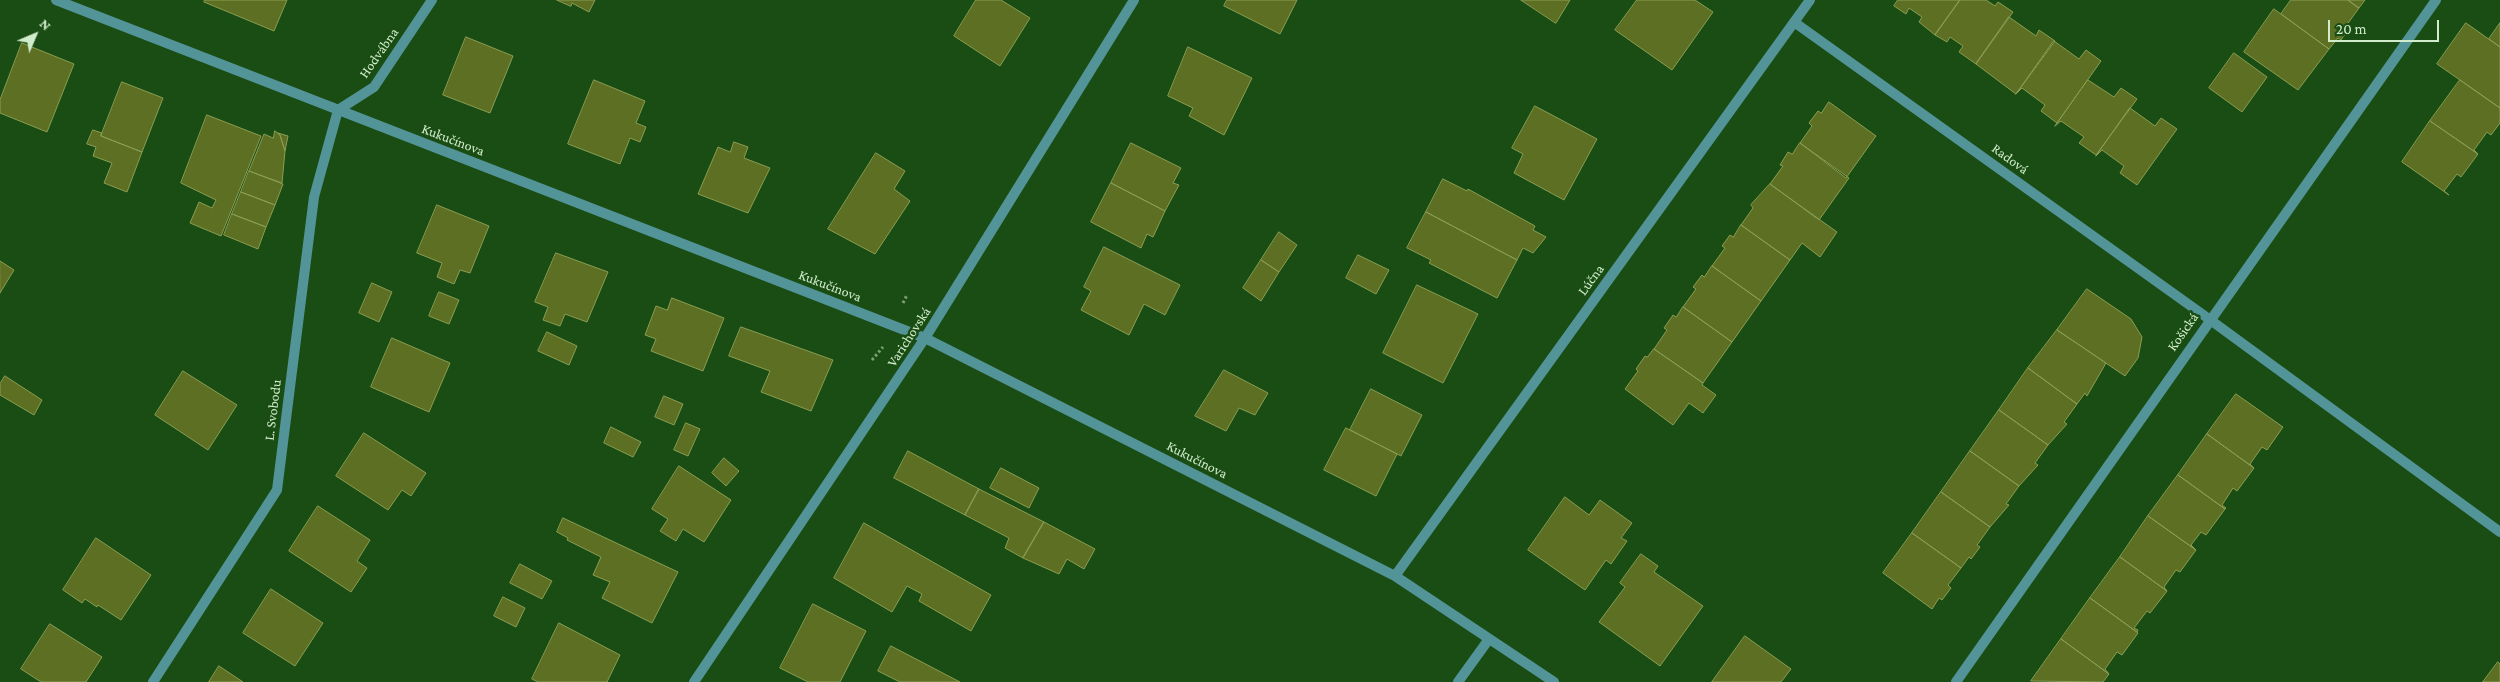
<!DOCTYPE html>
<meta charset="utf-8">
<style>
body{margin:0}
#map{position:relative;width:2500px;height:682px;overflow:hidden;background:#1a4d13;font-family:"Crimson Pro",serif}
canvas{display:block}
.north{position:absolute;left:10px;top:10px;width:50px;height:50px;-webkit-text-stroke:4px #1a4d13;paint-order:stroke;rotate:45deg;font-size:14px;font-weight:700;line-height:20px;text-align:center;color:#d1eccc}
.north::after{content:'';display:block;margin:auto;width:18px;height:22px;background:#d1eccc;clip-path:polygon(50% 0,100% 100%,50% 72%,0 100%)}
.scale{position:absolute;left:2328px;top:20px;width:111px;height:22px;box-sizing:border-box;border:2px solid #d1eccc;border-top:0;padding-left:6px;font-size:15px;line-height:18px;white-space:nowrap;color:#d1eccc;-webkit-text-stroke:4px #1a4d13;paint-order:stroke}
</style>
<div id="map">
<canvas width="2500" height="682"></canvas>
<div class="north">N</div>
<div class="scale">20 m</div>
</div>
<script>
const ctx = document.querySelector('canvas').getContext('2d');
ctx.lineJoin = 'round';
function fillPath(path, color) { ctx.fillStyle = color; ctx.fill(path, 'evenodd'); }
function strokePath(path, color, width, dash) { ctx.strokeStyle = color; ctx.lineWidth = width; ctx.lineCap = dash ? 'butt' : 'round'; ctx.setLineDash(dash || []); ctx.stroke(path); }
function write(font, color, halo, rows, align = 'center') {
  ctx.font = font + ' "Crimson Pro",serif'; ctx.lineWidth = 5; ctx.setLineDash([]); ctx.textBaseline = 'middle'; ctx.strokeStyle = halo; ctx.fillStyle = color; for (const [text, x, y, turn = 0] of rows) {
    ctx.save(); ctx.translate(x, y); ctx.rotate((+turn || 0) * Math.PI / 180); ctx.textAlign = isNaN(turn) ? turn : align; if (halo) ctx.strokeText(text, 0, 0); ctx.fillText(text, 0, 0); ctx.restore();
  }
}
const building = new Path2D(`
 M205,0h82l-13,31 -70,-29z
 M557,0h38l-6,12 -17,-9 -1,3z
 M976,0h25l29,18 -30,48 -46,-30z
 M1227,0h70l-17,34 -56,-28z
 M1521,0h49l-14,23z
 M1637,0h58l18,12 -41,58 -57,-40z
 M1898,0h62l-25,35 -16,-13 3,-5 -13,-9 -3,6 -12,-8z
 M1960,0h26l9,6 3,-4 15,10 -37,52 -17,-12 4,-6 -13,-9 -3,5 -12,-7z
 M2291,0h57l11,8 -13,18 3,2 -8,12 -3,-2 -9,11 -48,-35z
 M2348,0h17l-6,8z
 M2274,9l55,40 -31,41 -54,-38z
 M2009,17l27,19 3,-6 16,11 -39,53 -40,-30z
 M2466,23l34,24v61l-63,-44z
 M2500,23v24l-11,-8z
 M466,37l47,19 -23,57 -47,-18z
 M2054,41l25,18 7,-9 15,11 -44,62 -16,-12 4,-6 -23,-17 -6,6z
 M22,43l52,21 -27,68 -47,-19v-13z
 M1188,47l64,31 -28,57 -35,-19 4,-8 -25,-12z
 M2234,53l33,24 -25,35 -33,-24z
 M594,80l51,21 -9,22 10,4 -6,15 -10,-4 -10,26 -52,-20z
 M2088,80l26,17 7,-9 16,11 -41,56 -17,-12 5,-6 -23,-16 -6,5z
 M2460,80l40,28v15l-9,12 -4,-3 -13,18 4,4 -48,-33z
 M122,82l41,16 -21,54 -41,-16z
 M1829,102l47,34 -30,42 -46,-35 12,-17 -3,-3 9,-12 3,2z
 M1535,106l62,33 -33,61 -50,-27 9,-19 -11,-6z
 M2130,108l25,18 6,-8 16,11 -40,56 -17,-12 4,-7 -22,-16 -6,6z
 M207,115l54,21 -40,100 -31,-13 9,-21 13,6 4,-8 -35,-17z
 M2430,121l48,33 -17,23 -4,-3 -13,17 5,4 -47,-33z
 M93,130l9,3 -1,3 41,16 -15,40 -23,-9 8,-20 -19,-7 3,-9 -9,-3z
 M275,131l5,4 5,16 -3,32 -33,-12 15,-37 9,4z
 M278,133l10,3 -3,15 -5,-16z
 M734,142l14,5 -4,11 26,10 -22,45 -50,-19 20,-47 12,5z
 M1131,143l50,25 -8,15 6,2 -14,26 -54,-28z
 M1800,143l49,35 -30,42 -49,-36 13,-18 -3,-1 8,-13 4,2z
 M876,153l29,18 -11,18 16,12 -35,53 -47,-25z
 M249,171l34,13 -8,21 -34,-13z
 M1443,179l24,12 1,-2 67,37 -2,4 13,7 -13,16 -10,-5 -6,12 -91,-48z
 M1111,183l54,28 -12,26 -6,-3 -6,14 -50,-26z
 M1770,184l67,48 -17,25 -18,-14 -12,17 -49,-35 12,-17 -2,-3z
 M241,192l34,13 -9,22 -34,-13z
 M437,205l52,21 -19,47 -10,-3 -6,14 -17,-7 5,-14 -25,-10z
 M1426,212l91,48 -20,38 -68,-35 2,-3 -24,-12z
 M232,214l34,13 -8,22 -34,-14z
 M1741,225l49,35 -29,41 -49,-35 13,-18 -3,-2 8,-11 3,2z
 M1279,232l18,13 -18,27 -18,-12z
 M1104,247l76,38 -15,30 -21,-11 -15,31 -48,-25 10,-19 -7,-4z
 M556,253l52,19 -21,50 -22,-8 -5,12 -17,-6 5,-13 -13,-5z
 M1358,255l31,15 -13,24 -30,-16z
 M1261,260l18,12 -18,29 -18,-13z
 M0,261l14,9 -14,23z
 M1712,266l49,35 -29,41 -49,-35 13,-18 -3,-2 9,-12 2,2z
 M372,283l20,9 -13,30 -20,-9z
 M1417,285l61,29 -35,69 -60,-30z
 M2087,289l44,30 11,18 -4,21 -13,18 -68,-46z
 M439,292l20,8 -10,24 -20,-8z
 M672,298l52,20 -21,53 -52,-20 5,-12 -11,-4 11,-29 11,4z
 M1683,307l49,35 -29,41 -49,-34 13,-19 -3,-2 9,-13 3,2z
 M741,327l92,33 -22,51 -50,-19 9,-21 -41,-15z
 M2057,330l49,33 -19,33 -2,-3 -8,11 -49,-36z
 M547,332l30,14 -8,19 -31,-14z
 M392,338l58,25 -21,49 -58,-25z
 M1654,349l49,34 -1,2 14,10 -13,18 -14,-10 -16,22 -48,-36 13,-18 -2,-2 9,-13 2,1z
 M2028,368l49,36 -13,18 3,2 -19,21 -49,-35z
 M1224,370l44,23 -13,22 -16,-7 -13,23 -31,-15z
 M183,371l54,34 -29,45 -53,-35z
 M5,376l37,24 -8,15 -34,-20v-11z
 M1371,389l51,26 -21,41 -51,-26z
 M2236,394l47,33 -16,23 -5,-3 -12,17 4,4 -47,-34z
 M664,396l19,8 -9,21 -19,-8z
 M1999,410l49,35 -13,18 3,2 -19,21 -49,-35z
 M686,423l14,6 -12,27 -14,-6z
 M611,427l30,15 -8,15 -29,-14z
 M1346,428l51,26 -21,42 -52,-26z
 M364,433l62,40 -15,23 -9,-6 -14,20 -52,-34z
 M2207,434l47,34 -17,23 -4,-3 -11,17 4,3 -1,1 -47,-34z
 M908,451l71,38 -14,26 -71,-37z
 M1970,451l49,35 -13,18 3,1 -19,22 -49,-35z
 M724,458l15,13 -13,15 -14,-13z
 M679,466l52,34 -27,42 -21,-13 -7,12 -16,-10 8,-12 -16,-10z
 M1001,468l38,20 -10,20 -39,-20z
 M2178,475l47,34 -19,26 -5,-3 -10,13 5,5 -48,-34z
 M979,489l65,33 -21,36 -18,-10 4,-10 -44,-23z
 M1941,492l49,35 -13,18 3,2 -9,12 -2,-2 -8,11 -49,-35z
 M1565,497l24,18 11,-15 32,23 -11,15 6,3 -16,23 -5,-4 -21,30 -57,-40z
 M318,506l52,34 -13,21 10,7 -16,24 -62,-41z
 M2148,516l48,34 -16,22 -4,-2 -12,17 3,4 -47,-34z
 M563,518l115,54 -26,51 -50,-25 8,-16 -17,-7 8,-18 -34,-17 1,-2 -11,-6z
 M1044,522l51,27 -11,20 -17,-10 -8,15 -36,-16z
 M864,523l127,72 -20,36 -52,-30 3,-7 -15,-8 -15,26 -58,-34z
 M1912,533l49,35 -13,17 3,3 -9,12 -3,-2 -7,11 -49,-36z
 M96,538l55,37 -30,45 -23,-15 -1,2 -12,-8 -3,4 -19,-13z
 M1641,554l17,12 -4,6 49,34 -43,60 -61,-44 26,-35 -5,-4z
 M2120,557l47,34 -17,22 -3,-2 -13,17 4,2 -1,2 -47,-34z
 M520,564l32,17 -10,18 -32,-16z
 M271,589l52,34 -28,43 -52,-33z
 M503,597l22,11 -9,19 -22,-11z
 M2090,598l48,35 -16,22 -5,-3 -12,17 4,5 -48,-35z
 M813,604l53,27 -26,51h-32l-28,-14z
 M559,623l61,32 -13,27h-69l-6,-3z
 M50,624l52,33 -16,25h-45l-20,-13z
 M1745,636l46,33 -10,13h-69z
 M2061,639l48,35 -6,8 -72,-1z
 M891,646l69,36h-60l-22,-11z
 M2498,662l2,2v18h-17z
 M219,666l24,16h-34z`);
fillPath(building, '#5d6f23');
strokePath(building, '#8a9d53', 1);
strokePath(new Path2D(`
 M903,303l4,-8
 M872,360l11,-13`), '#7aa174', 3, [2.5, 2.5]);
strokePath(new Path2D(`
 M2209,319l291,213`), '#539498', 10);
strokePath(new Path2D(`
 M56,0l869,338 470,238 159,106
 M1794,22l415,297
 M1395,576l415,-576
 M153,682l124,-192 37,-293 24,-87 36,-23 58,-87
 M694,682l231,-344 209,-338
 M1458,682l31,-43
 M1956,682l480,-682`), '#539498', 10);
write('14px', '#d1eccc', '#1a4d13', [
 ["Hodvábna",379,53,-55],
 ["Kukučínova",453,140,21],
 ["Radová",2010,159,36],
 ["Lúčna",1591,280,-54],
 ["Kukučínova",830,286,21],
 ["Košická",2183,332,-55],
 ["Varichovská",909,337,-57],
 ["L. Svobodu",273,410,-83],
 ["Kukučínova",1197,460,27]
]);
</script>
